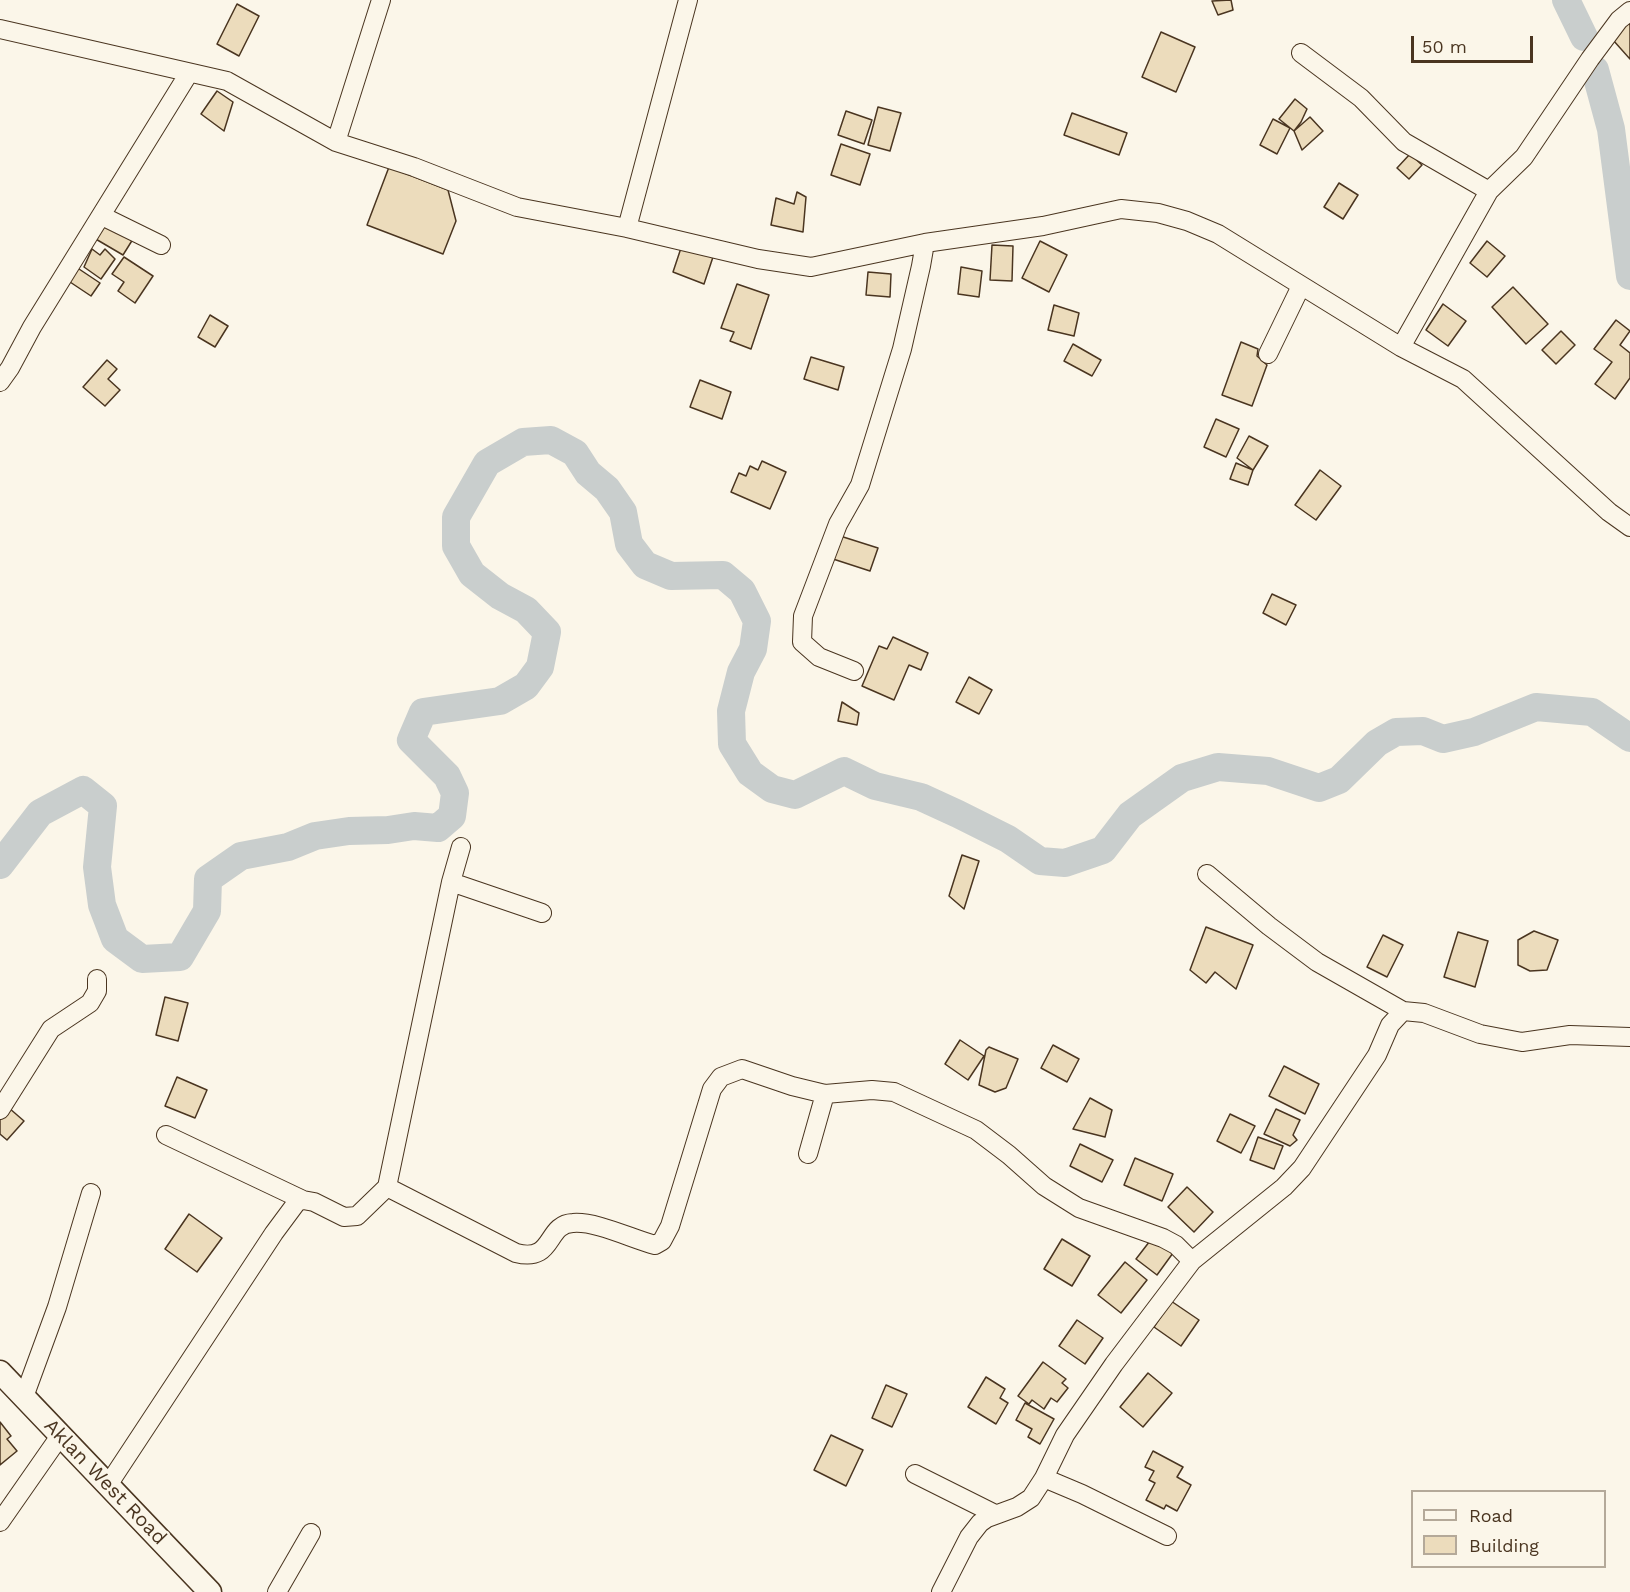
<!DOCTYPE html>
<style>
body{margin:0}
#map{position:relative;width:1630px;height:1592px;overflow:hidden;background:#fbf6e9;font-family:"Work Sans",sans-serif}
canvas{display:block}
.legend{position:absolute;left:1411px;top:1490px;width:195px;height:78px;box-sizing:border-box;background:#fbf6e9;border:2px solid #b4a999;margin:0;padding:8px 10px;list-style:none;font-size:18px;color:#4a3520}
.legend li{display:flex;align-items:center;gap:12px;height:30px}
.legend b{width:30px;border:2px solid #b4a999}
.scale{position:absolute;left:1411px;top:36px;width:122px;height:27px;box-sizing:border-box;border:3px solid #4a3520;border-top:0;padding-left:8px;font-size:18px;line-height:21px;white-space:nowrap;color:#4a3520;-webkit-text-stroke:4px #fbf6e9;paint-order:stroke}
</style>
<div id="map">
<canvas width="1630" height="1592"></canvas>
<ul class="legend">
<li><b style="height:8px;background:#fbf6e9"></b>Road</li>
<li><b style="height:16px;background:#ecdcbc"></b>Building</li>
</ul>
<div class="scale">50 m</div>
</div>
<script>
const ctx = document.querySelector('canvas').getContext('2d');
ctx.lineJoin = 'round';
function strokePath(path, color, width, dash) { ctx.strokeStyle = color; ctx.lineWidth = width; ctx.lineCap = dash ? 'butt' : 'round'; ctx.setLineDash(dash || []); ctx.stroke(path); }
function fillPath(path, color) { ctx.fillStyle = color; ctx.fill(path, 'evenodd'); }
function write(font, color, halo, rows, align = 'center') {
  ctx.font = font + ' "Work Sans",sans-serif'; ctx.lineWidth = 4.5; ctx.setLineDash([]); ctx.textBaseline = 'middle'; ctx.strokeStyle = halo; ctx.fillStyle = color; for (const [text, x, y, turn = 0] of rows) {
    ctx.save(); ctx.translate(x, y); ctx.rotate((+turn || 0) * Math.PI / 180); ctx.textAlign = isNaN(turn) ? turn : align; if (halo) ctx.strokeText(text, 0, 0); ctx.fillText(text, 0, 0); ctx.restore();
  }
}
strokePath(new Path2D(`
 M1566,0l18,37
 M1595,70l16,59 19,147
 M0,865l40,-52 43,-23 20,16 -6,61 5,38 13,34 27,20 38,-2 27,-46 1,-32 33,-23 47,-9 27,-11 34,-5 39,-1 26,-4 24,2 14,-12 3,-23 -8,-17 -36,-36 12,-28 77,-11 26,-15 14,-19 7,-35 -21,-22 -26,-14 -28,-22 -16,-28v-29l31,-54 36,-21 28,-2 24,13 13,20 19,16 16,23 6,32 16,21 26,11 52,-1 19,16 15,30 -4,28 -12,23 -10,39 1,33 18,29 22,16 23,6 49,-24 31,15 46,11 37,17 50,25 32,22 25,2 38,-13 27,-35 52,-37 36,-11 50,4 51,17 20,-8 38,-37 19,-11 27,-1 20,8 31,-7 62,-25 56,5 38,26`), '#c9cecd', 28);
const building = new Path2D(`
 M1231,0l2,10 -15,5 -6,-14z
 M237,4l22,12 -20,40 -22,-12z
 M1626,20l4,5v34l-17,-19z
 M1161,32l34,15 -19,45 -34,-15z
 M217,91l16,11 -9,29 -23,-17z
 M1295,99l12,10 -6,13 -7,9 -15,-12z
 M878,107l23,6 -11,38 -22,-6z
 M846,111l26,9 -8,24 -26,-9z
 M1072,113l55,20 -8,22 -55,-20z
 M1310,117l13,14 -21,19 -8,-19z
 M1273,119l17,9 -13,26 -17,-9z
 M841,144l29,10 -10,31 -29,-10z
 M1410,154l12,11 -13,14 -12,-11z
 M389,167l59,23 8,31 -13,33 -76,-29z
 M1339,183l19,12 -15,24 -19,-12z
 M797,192l9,5 -3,35 -32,-7 5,-27 18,6z
 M103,221l30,18 -10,16 -29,-17z
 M1040,241l27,14 -18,37 -27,-14z
 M1487,241l18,15 -18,21 -17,-14z
 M682,245l31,12 -9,27 -31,-12z
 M992,245l21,1 -1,35 -22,-1z
 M92,249l8,6 5,-6 10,10 -14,20 -17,-12z
 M124,257l29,19 -18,27 -17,-12 6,-9 -12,-8z
 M76,267l24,16 -9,13 -24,-16z
 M961,267l21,4 -3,26 -21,-3z
 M868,272l23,2 -1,23 -24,-2z
 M737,284l32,11 -18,54 -21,-8 4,-9 -13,-4z
 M1513,287l35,37 -22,20 -34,-37z
 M1443,304l23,17 -18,25 -22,-16z
 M1054,305l25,8 -5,23 -26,-6z
 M210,315l18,11 -13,21 -17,-10z
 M1616,320l14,11 -10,14 10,8v25l-15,21 -20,-15 17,-22 -18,-13z
 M1561,331l14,14 -19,19 -14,-14z
 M1241,342l17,7 -1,7 10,9 -15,41 -30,-11z
 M1073,344l28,16 -9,16 -28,-15z
 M811,357l33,10 -6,23 -34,-11z
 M107,360l10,9 -9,10 12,11 -15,16 -22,-19z
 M700,380l31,12 -9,27 -32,-12z
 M1216,419l23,10 -13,28 -22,-10z
 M1249,436l19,10 -15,24 -16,-12z
 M762,461l24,11 -16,37 -39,-17 8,-19 7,3 4,-10 8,4z
 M1236,463l17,7 -5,15 -18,-6z
 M1320,470l21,16 -25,34 -21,-15z
 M837,535l41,13 -8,23 -40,-13z
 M1272,594l24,11 -10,20 -23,-12z
 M893,637l35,16 -7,17 -12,-5 -15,35 -32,-14 17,-40 8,3z
 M969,677l23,13 -13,24 -23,-12z
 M842,702l17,11 -2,12 -19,-4z
 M962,855l17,6 -15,48 -15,-13z
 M1206,927l47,18 -17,44 -21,-17 -9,11 -16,-13z
 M1534,931l24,9 -11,30 -17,1 -12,-6v-25z
 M1458,932l30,9 -13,46 -31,-10z
 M1383,935l20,10 -16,32 -20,-10z
 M165,997l23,6 -10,38 -22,-6z
 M960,1040l24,16 -16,24 -23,-16z
 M1053,1045l26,14 -12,23 -26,-14z
 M989,1047l29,12 -12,29 -11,4 -16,-7 7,-35z
 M1284,1066l35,18 -14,30 -36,-18z
 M177,1077l30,13 -12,28 -30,-12z
 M1090,1098l22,12 -7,27 -32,-8z
 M9,1108l15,13 -17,19 -7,-6v-16z
 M1276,1109l24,11 -7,15 4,5 -7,6 -26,-12z
 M1230,1114l25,12 -14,27 -24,-12z
 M1258,1137l25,9 -9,23 -24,-9z
 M1080,1144l33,16 -11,22 -32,-16z
 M1135,1158l38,16 -11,27 -38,-16z
 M1187,1187l26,25 -19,20 -26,-25z
 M189,1214l33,24 -25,34 -32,-23z
 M1153,1237l20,16 -16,22 -21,-16z
 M1062,1239l28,17 -18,30 -28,-17z
 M1125,1262l22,18 -26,33 -23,-18z
 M1171,1301l28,19 -18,26 -27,-19z
 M1077,1320l26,18 -18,26 -26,-18z
 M1043,1362l23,17 -4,4 6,5 -11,14 -6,-4 -7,11 -12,-9 -3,4 -11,-8z
 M1148,1373l24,20 -29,34 -23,-20z
 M986,1377l19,12 -5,9 8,5 -12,21 -28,-17z
 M886,1385l21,9 -15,33 -20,-9z
 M1025,1403l29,16 -14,25 -12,-7 4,-8 -16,-9z
 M0,1422l11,14 -4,3 10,12 -17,14z
 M831,1435l32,15 -17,36 -32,-16z
 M1153,1451l30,16 -6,10 14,8 -14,26 -11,-6 -2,4 -18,-9 9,-17 -6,-3 5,-9 -9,-4z`);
fillPath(building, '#ecdcbc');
strokePath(building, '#4a3520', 1.5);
const minor = new Path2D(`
 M0,29l227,52 109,61 78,25 103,40 110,21 131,31 53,8 114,-24 118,-17 78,-17 37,4 29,8 31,13 183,113 62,32 146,133 21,15
 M1301,53l60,45 43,44 85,49
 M336,142l45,-142
 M102,216l59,29
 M627,228l61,-228
 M1401,347l88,-156 35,-34 66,-98 29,-39 11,-9
 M1268,354l33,-68
 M0,382l10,-14 22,-41 157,-254
 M854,671l-35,-14 -17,-15 1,-26 35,-92 22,-39 42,-136 19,-83 4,-23
 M1207,874l62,52 48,36 86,49
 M451,882l91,31
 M0,1110l51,-81 39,-26 7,-12v-12
 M166,1135l137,65
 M808,1154l17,-60
 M387,1187l129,66c39,10 29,-29 57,-30 23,-2 59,16 82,22l7,-4 8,-15 42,-137 9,-12 21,-8 50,17 33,8 47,-4 22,2 82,38 33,25 35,31 35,22 84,30 13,7 16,16
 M24,1397l33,-90 34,-114
 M915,1474l80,40
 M1044,1478l38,16 85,42
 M108,1485l166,-252 23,-31 6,-2 11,2 30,15 13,-1 30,-29 64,-305 10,-35
 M0,1522l60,-86
 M277,1592l34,-59
 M941,1592l28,-55 11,-14 7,-5 30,-11 14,-9 13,-20 21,-43 49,-71 78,-103 92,-74 18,-19 75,-113 13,-30 13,-14 21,2 56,21 42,8 48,-7 60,2`);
const major = new Path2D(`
 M0,1372l210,220`);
strokePath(minor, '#4a3520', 20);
strokePath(major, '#4a3520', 25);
strokePath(minor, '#fbf6e9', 18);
strokePath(major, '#fbf6e9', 22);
write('20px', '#4a3520', '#fbf6e9', [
 ["Aklan West Road",105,1482,46]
]);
</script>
